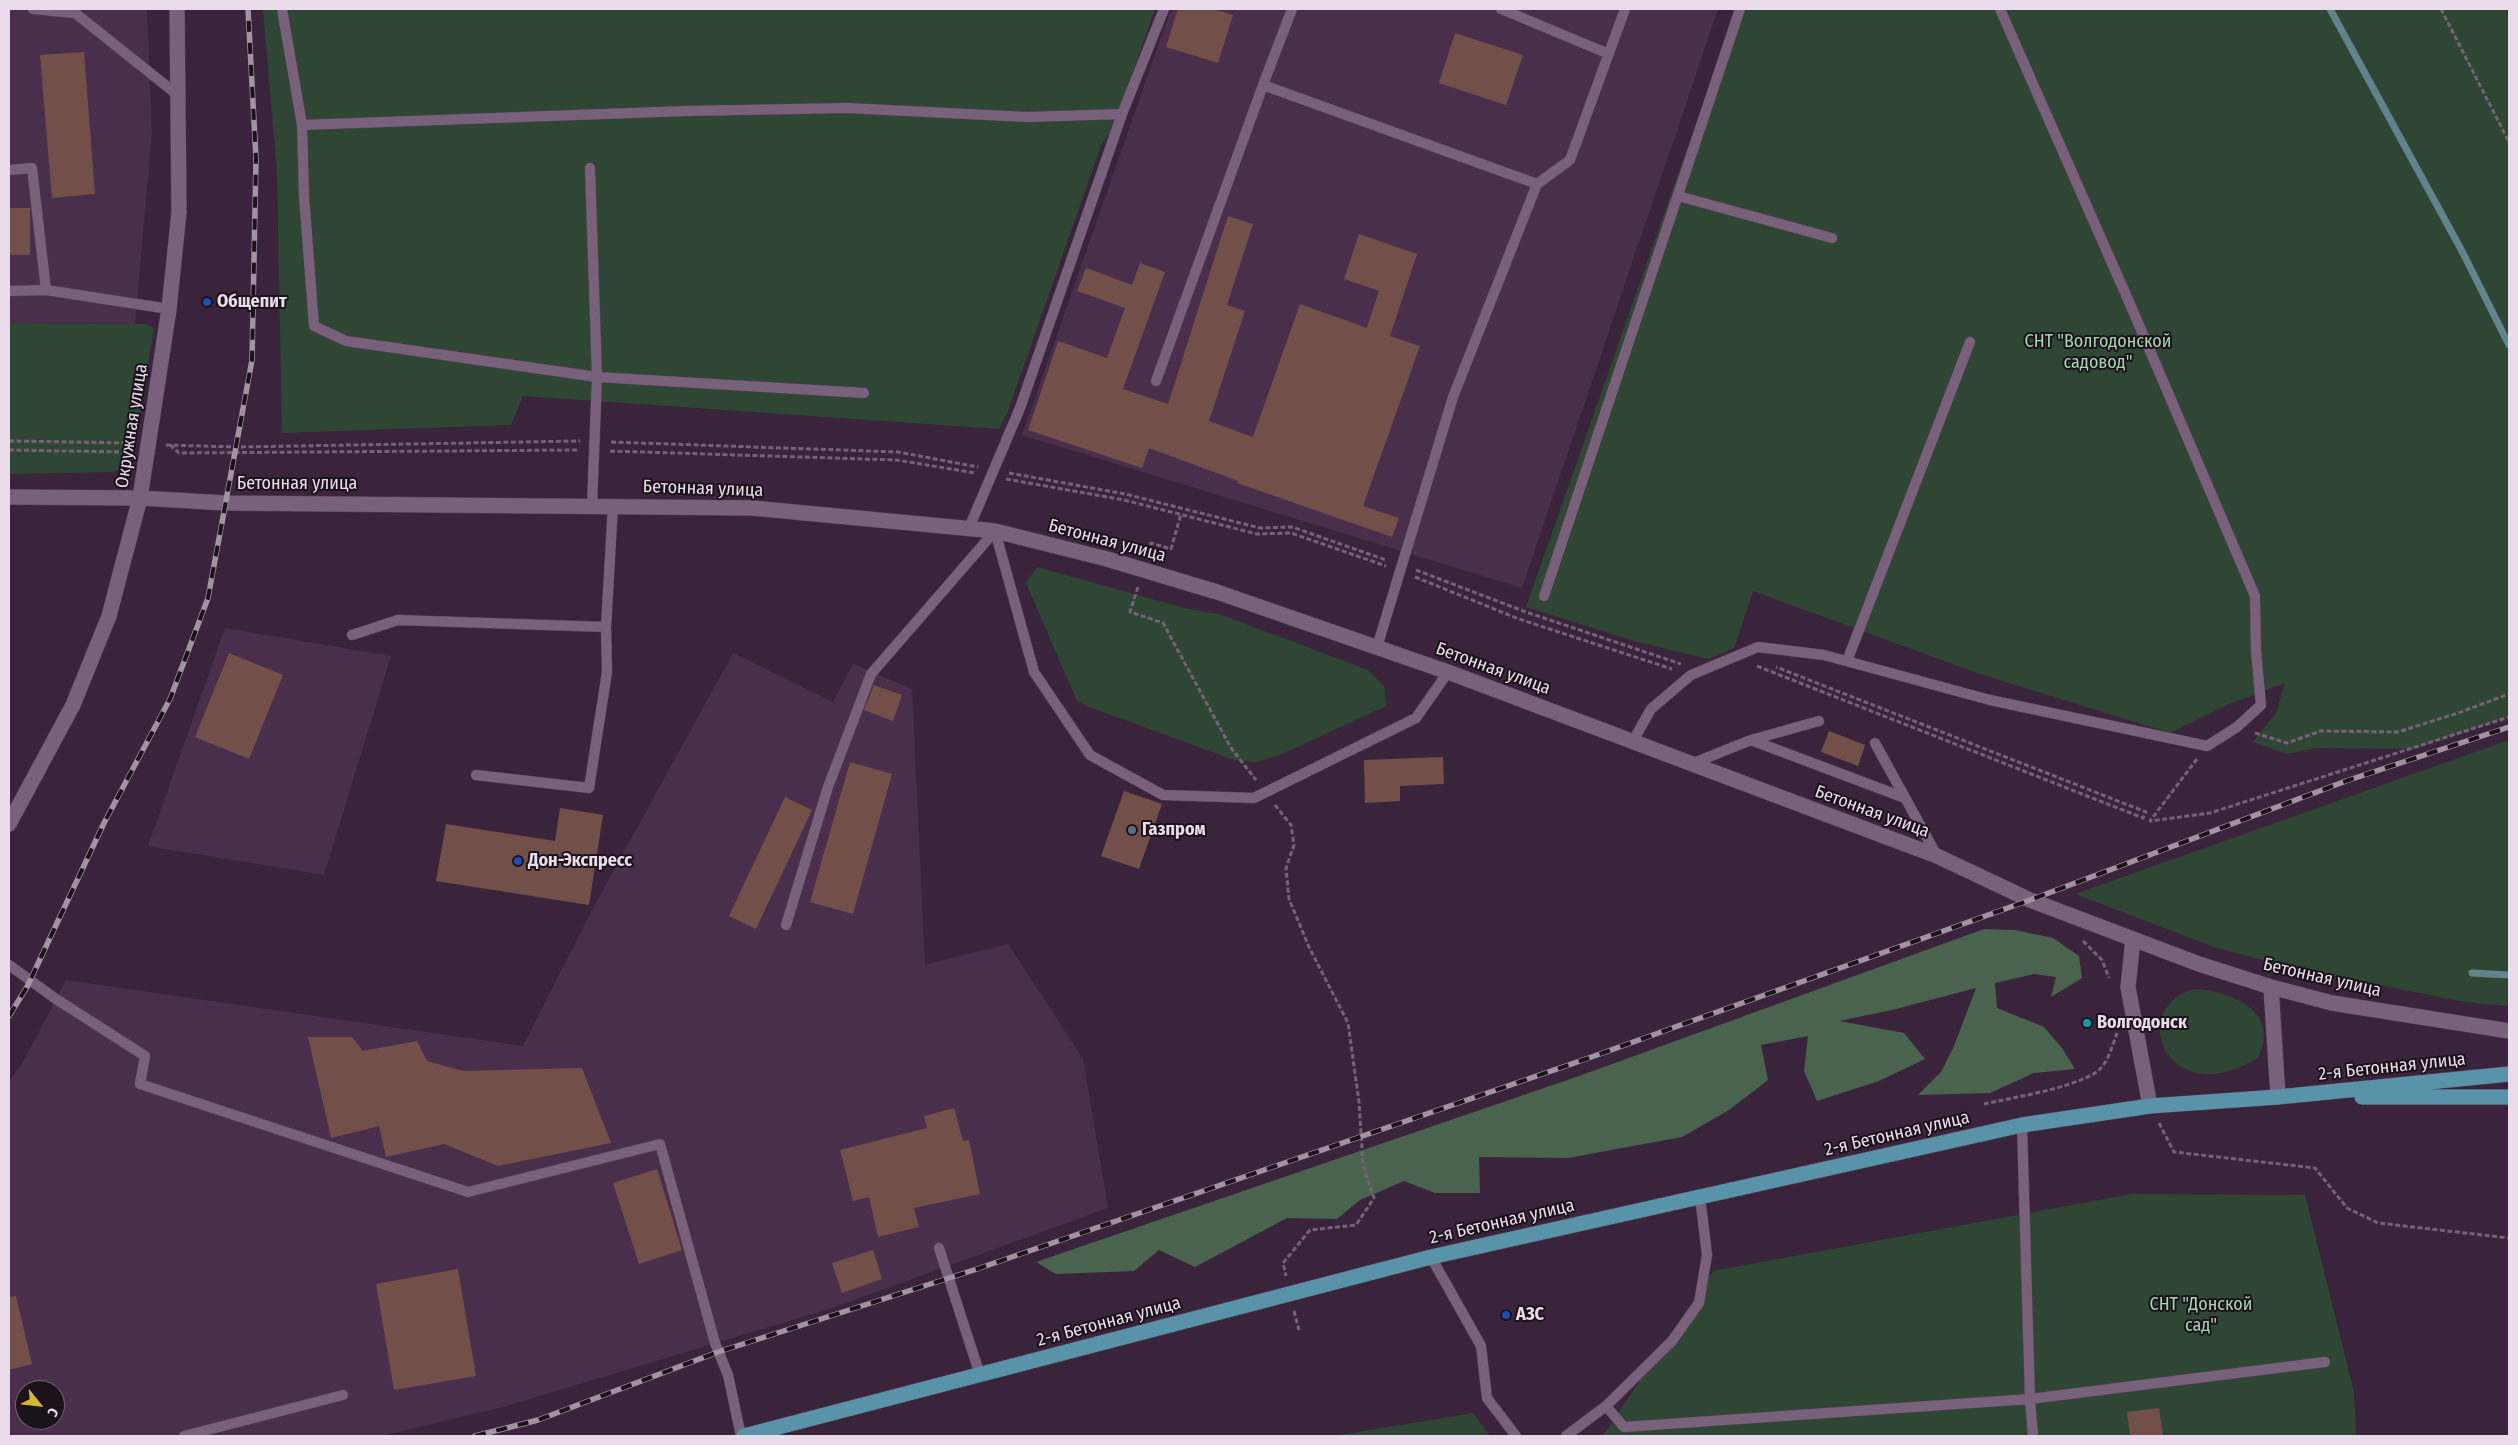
<!DOCTYPE html>
<meta charset="utf-8">
<style>
body{margin:0}
#map{position:relative;width:2518px;height:1445px;overflow:hidden;background:#3a243b;font-family:"Fira Sans Condensed",sans-serif}
canvas{display:block}
.frame{position:absolute;inset:0;border:10px solid #e9dbe9;pointer-events:none}
.north{position:absolute;left:15px;top:1380px;width:50px;height:50px;box-sizing:border-box;background:#1b121c;border:1px solid #6d626e;border-radius:50%;rotate:119deg;font-size:14px;font-weight:700;line-height:20px;text-align:center;color:#e9dbe9}
.north::after{content:'';display:block;margin:auto;width:18px;height:22px;background:#d6b534;clip-path:polygon(50% 0,100% 100%,50% 72%,0 100%)}
</style>
<div id="map">
<canvas width="2518" height="1445"></canvas>
<div class="frame"></div>
<div class="north">С</div>
</div>
<script>
const ctx = document.querySelector('canvas').getContext('2d');
ctx.lineJoin = 'round';
function fillPath(path, color) { ctx.fillStyle = color; ctx.fill(path, 'evenodd'); }
function strokePath(path, color, width, dash) { ctx.strokeStyle = color; ctx.lineWidth = width; ctx.lineCap = dash ? 'butt' : 'round'; ctx.setLineDash(dash || []); ctx.stroke(path); }
function write(font, color, halo, rows, align = 'center') {
  ctx.font = font + ' "Fira Sans Condensed",sans-serif'; ctx.lineWidth = 4; ctx.setLineDash([]); ctx.textBaseline = 'middle'; ctx.strokeStyle = halo; ctx.fillStyle = color; for (const [text, x, y, turn = 0] of rows) {
    ctx.save(); ctx.translate(x, y); ctx.rotate((+turn || 0) * Math.PI / 180); ctx.textAlign = isNaN(turn) ? turn : align; if (halo) ctx.strokeText(text, 0, 0); ctx.fillText(text, 0, 0); ctx.restore();
  }
}
fillPath(new Path2D(`
 M9,9h138l5,123 -17,192 -126,-1z
 M1171,9h547l-196,579 -500,-153z
 M225,628l166,28 -67,219 -176,-29z
 M733,653l100,49 20,-38 59,25 13,276 83,-21 75,115 25,149 -279,101 -326,98 -122,29h-372v-355l13,-17 44,-84 457,66 69,-136zM25,1390h30v30h-30z`), '#492f4b');
fillPath(new Path2D(`
 M263,9h892l-39,114 -15,23 -93,265 -9,18 -476,-33 -12,29 -229,8 -5,-261z
 M1736,9h769l4,6v702l-95,32 -97,-1 -30,6 -34,-12 23,-29 9,-30 -58,22 -57,28 -193,-60 -224,-82 -19,57 -25,11 -72,-17 -111,-35z
 M9,323l137,1 8,4 -21,132 -9,8 -11,4 -104,2z
 M1037,567l147,41 38,7 146,55 16,16 2,20 -104,48 -26,8 -22,-2 -142,-52 -15,-7 -51,-118z
 M2509,740v266l-44,-4 -181,-36 -70,-19 -139,-53z
 M2196,989c26,2 70,15 68,49 0,6 -4,13 -5,19 -93,59 -134,-52 -63,-68z
 M2132,1194l173,1 49,197 2,44h-753l110,-165z
 M1473,1413l17,23h-157z`), '#2e4633');
fillPath(new Path2D(`
 M1984,929l31,1 38,8 26,18 3,22 -31,19 5,-20 -22,-3 -39,9 2,25 47,19 18,21 13,21 -41,4 -44,20 -72,2 23,-23 13,-26 22,-58 -80,21 -57,12 65,12 21,26 -46,22 -62,20 -13,-30 4,-35 -47,9 7,35 -39,30 -47,27 -114,21 -89,-1 1,36h-45l-31,-12 -44,19 -23,19 -50,-1 -92,49 -36,-17 -25,21 -78,3 -20,-12 543,-186z`), '#4a634f');
strokePath(new Path2D(`
 M2330,9l133,244 46,92
 M2472,973l37,2`), '#60838e', 7);
fillPath(new Path2D(`
 M1178,9h34l21,6 -15,48 -52,-16z
 M1455,33l68,22 -17,50 -67,-22z
 M84,52l11,142 -43,4 -12,-143z
 M9,208h21v47h-21z
 M1228,216l25,8 -26,81 18,6 -36,110 44,16 47,-133 67,24 12,-37 -35,-12 15,-45 58,20 -27,82 30,10 -57,160 36,12 -7,19 -155,-54 1,-2 -89,-33 -7,20 -114,-38 30,-89 49,17 18,-50 -48,-17 9,-23 46,17 8,-22 25,9 -42,117 45,15z
 M229,653l54,22 -34,84 -54,-22z
 M874,685l28,10 -9,26 -29,-11z
 M1829,731l36,14 -7,21 -37,-14z
 M1443,757l1,27 -44,2v15l-35,2 -1,-43z
 M850,762l42,12 -39,140 -43,-12z
 M1124,791l38,13 -23,65 -38,-13z
 M785,797l27,13 -56,119 -27,-13z
 M560,808l43,7 -14,90 -153,-24 10,-57 109,17z
 M308,1037h44l11,14 54,-10 10,20 36,10 119,-3 29,75 -113,23 -54,-22 -58,13 -7,-31 -48,12z
 M954,1108l9,33 6,-1 11,54 -66,14 5,19 -41,10 -9,-40 -16,4 -13,-51 87,-22 -3,-12z
 M657,1169l25,81 -43,14 -26,-81z
 M873,1250l9,29 -40,14 -10,-30z
 M458,1269l18,107 -82,14 -18,-106z
 M16,1296l16,68 -23,6v-73z
 M2159,1408l4,28h-33l-3,-24z`), '#734f4a');
const lane = new Path2D(`
 M33,9l42,4 104,83
 M282,9l20,116
 M1501,9l108,45
 M1263,85l29,-76
 M590,168l7,209 -5,128
 M9,170l23,-2 14,122 123,19
 M1537,184l33,-24 55,-151
 M1678,196l154,42
 M9,291l37,-1
 M1156,381l107,-296 274,99 -84,213 -76,250
 M864,393l-267,-16 -251,-36 -32,-15 -10,-130 -2,-71 384,-14 161,-3 180,9 95,-3
 M969,528l51,-120 102,-294 42,-105
 M995,531l39,141 56,83 73,40 91,3 162,-80 32,-46
 M1544,596l196,-587
 M352,635l46,-15 208,7
 M1847,661l123,-319
 M1751,740l154,58
 M1633,741l18,-32 40,-34 67,-28 66,8 166,45 217,46 30,-19 24,-22 -5,-54 -1,-55 -125,-292 -130,-295
 M1875,743l62,113
 M1691,764l60,-24 68,-19
 M476,775l113,13 18,-116 -1,-45 7,-122
 M786,925l42,-138 43,-113 124,-143
 M9,965l47,34 89,57 -5,28 328,108 192,-48 55,199 13,32 13,61
 M2022,1125l8,274 3,37
 M939,1248l41,127
 M1431,1257l50,89 6,52 29,38
 M1606,1406l18,21 406,-28 295,-37
 M184,1436l159,-41
 M1566,1436l40,-30 66,-65 27,-38 8,-48 -7,-58`);
const street = new Path2D(`
 M9,824l64,-119 36,-89 31,-118`);
const secondary = new Path2D(`
 M9,497l131,1 86,5 526,5 243,23 112,28 110,33 231,80 489,184 93,44 169,64 72,23 61,16 177,28
 M140,498l29,-189 10,-97 -2,-203
 M2133,939l-5,48 22,119
 M2271,987l7,110`);
const primary = new Path2D(`
 M2362,1097h147
 M744,1436l687,-179 591,-132 128,-19 128,-9 231,-23`);
strokePath(lane, '#544256', 11);
strokePath(street, '#544256', 16);
strokePath(secondary, '#544256', 16);
strokePath(primary, '#544256', 16);
strokePath(new Path2D(`
 M2441,9l68,133
 M9,441l121,2
 M611,442l287,10 80,15
 M166,445l71,2 343,-6
 M170,445l9,8 400,-3
 M9,450l114,2 5,-5
 M610,451l287,9 78,13
 M1009,473l116,21 135,34 32,-1 94,33
 M1006,479l118,21 133,34 34,-1 95,33
 M1148,552l3,-9 20,6 10,-35
 M1416,570l110,42 155,52
 M1415,577l104,42 153,50
 M1138,587l-8,25 33,11 68,125 25,32
 M1757,666l386,152 3,-6 -370,-145
 M2255,733l32,10 34,-12 77,1 60,-19 51,-19
 M2197,759l-47,62 60,-8 299,-96
 M1275,805l16,20 3,20 -8,23 3,31 20,48 39,76 11,79 4,63 11,33 -18,27 -46,5 -27,33 3,13
 M2083,941l19,19 7,18
 M1984,1104c31,-7 85,-15 111,-31 13,-8 17,-27 22,-40
 M2159,1123l15,29 141,16 32,40 31,15 131,15
 M1294,1311l5,19`), '#766276', 3, [5, 2.5]);
strokePath(lane, '#7a617b', 10);
strokePath(street, '#7a617b', 15);
strokePath(secondary, '#7a617b', 15);
strokePath(primary, '#5993a9', 15);
const rail = new Path2D(`
 M9,1016l18,-29 77,-164 66,-124 38,-101 44,-238 4,-201 -8,-150
 M475,1436l63,-16 180,-68 259,-83 606,-209 447,-160 316,-119 163,-54`);
strokePath(rail, '#a392a4', 5.5);
strokePath(rail, '#1b121c', 4, [11]);
for (const [x, y, r, color] of [
 [207,302,5,"#1a4fb4"],
 [1132,830,5,"#5c6f8a"],
 [518,861,5,"#1a4fb4"],
 [2087,1023,5,"#0f9aa8"],
 [1506,1315,5,"#1a4fb4"]
]) { const dot = new Path2D(); dot.arc(x, y, r, 0, 2 * Math.PI); ctx.fillStyle = color; ctx.fill(dot); strokePath(dot, '#1b121c', 2); }
write('bold 18px', '#e9dbe9', '#1b121c', [
 ["Общепит",217,302],
 ["Газпром",1142,830],
 ["Дон-Экспресс",528,861],
 ["Волгодонск",2097,1023],
 ["АЗС",1516,1315]
], 'left');
write('18px', '#a6d5af', '#1b121c', [
 ["СНТ \"Волгодонской",2098,342],
 ["садовод\"",2098,363],
 ["СНТ \"Донской",2201,1305],
 ["сад\"",2201,1326]
]);
write('18px', '#e9dbe9', '#1b121c', [
 ["Окружная улица",132,426,-81],
 ["Бетонная улица",297,484],
 ["Бетонная улица",703,489,2],
 ["Бетонная улица",1107,541,15],
 ["Бетонная улица",1493,669,20],
 ["Бетонная улица",1872,812,20],
 ["Бетонная улица",2322,978,13],
 ["2-я Бетонная улица",2392,1067,-6],
 ["2-я Бетонная улица",1897,1134,-13],
 ["2-я Бетонная улица",1502,1222,-13],
 ["2-я Бетонная улица",1109,1322,-15]
]);
</script>
